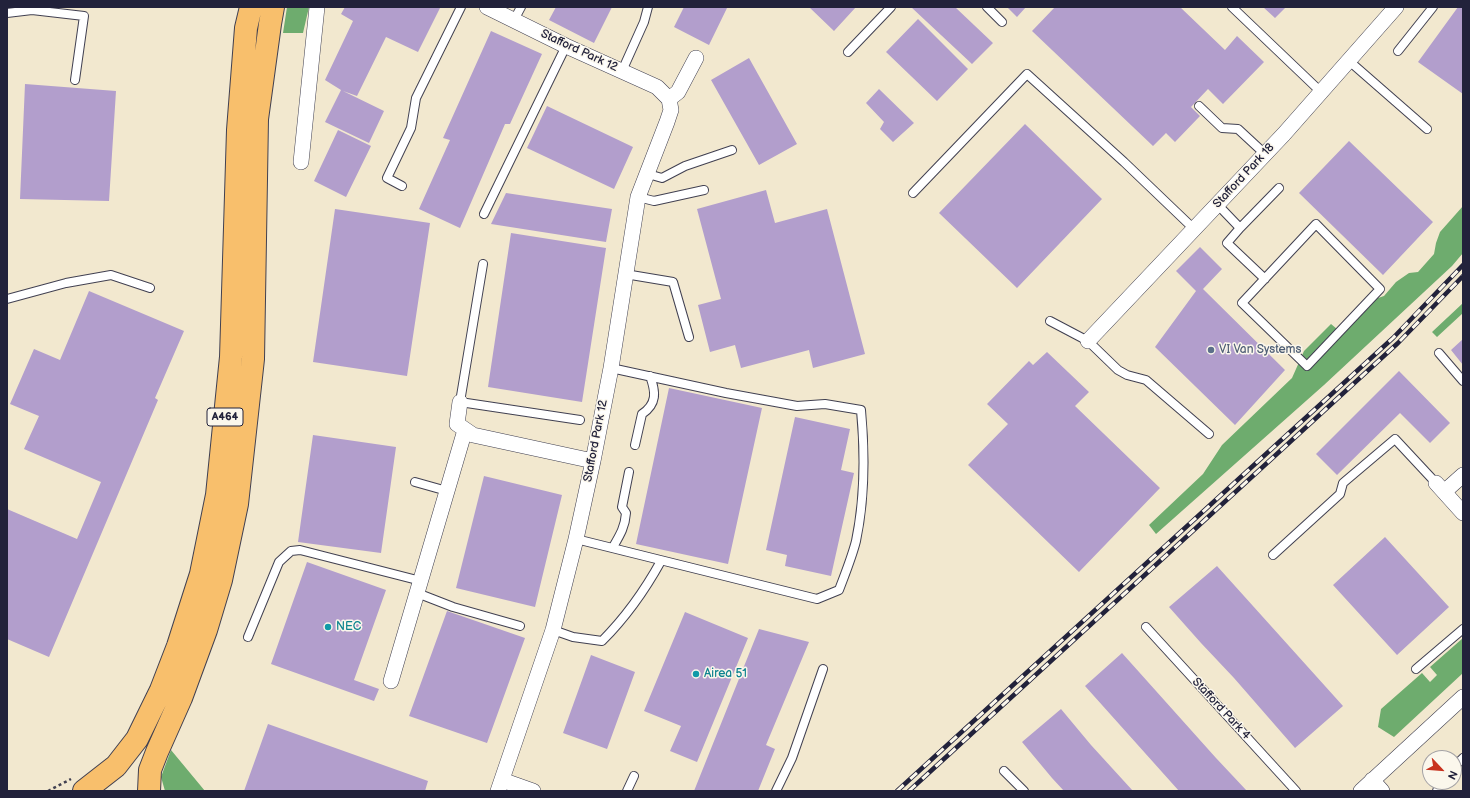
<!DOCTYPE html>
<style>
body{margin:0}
#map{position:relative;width:1470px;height:798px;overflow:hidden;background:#f2e8cf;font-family:"Balsamiq Sans",sans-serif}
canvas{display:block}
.frame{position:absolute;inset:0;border:8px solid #22223b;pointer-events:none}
.north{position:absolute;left:1422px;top:750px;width:40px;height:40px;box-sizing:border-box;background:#fbf7ec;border:1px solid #a4a2a5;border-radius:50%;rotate:116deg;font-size:11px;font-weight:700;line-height:16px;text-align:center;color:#22223b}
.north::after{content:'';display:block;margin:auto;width:14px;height:18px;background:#c8321e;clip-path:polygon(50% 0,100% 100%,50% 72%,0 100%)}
</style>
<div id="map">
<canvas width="1470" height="798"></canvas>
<div class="frame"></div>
<div class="north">N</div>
</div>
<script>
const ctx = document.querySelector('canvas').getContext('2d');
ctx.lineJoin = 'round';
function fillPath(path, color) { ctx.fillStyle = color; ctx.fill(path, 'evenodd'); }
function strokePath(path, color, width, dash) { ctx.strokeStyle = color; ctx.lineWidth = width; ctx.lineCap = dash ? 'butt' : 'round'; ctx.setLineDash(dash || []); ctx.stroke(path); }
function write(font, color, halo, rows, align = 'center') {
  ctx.font = font + ' "Balsamiq Sans",sans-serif'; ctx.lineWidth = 3; ctx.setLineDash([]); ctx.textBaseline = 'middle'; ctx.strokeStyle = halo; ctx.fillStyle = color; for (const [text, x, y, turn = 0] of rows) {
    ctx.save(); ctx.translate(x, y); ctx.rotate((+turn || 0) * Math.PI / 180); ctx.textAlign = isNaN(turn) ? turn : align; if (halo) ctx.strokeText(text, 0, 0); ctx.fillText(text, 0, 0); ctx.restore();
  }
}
fillPath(new Path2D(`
 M287,7h22l-6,26h-20z
 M1463,206v47l-11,13 -128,119 -168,149 -7,-9 54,-51 19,-29 70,-67 12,-27 27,-27 6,5 26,-26 21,-7 12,-14 13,-9 9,-1 16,-18 2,-11 4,-11z
 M1463,303v10l-26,24 -5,-5z
 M1463,638v35l-69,64 -16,-10 3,-18 41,-36 8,9 7,-7 -7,-8z
 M171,750l34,41h-40l-4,-14z`), '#6eac6e');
fillPath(new Path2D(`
 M345,7l95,1 -22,44 -32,-15 -29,59 -14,-5 41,20 -15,32 -44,-21 16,-32 -16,-10 28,-59 -12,-7z
 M556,7h56l-18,36 -45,-23z
 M684,7h41l2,1 -18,37 -35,-18z
 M809,7h47l-22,24z
 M911,7h44l38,36 -21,21z
 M1007,7h19l-9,10z
 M1055,7h125l45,43 12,-14 27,26 -41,42 -15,-15 -17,18 9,9 -25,26 -9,-9 -13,13 -121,-115z
 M1263,7h23l-11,11z
 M1458,7h5v87l-45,-32z
 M918,19l50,50 -31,32 -51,-49z
 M491,31l51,23 -32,70h-5l-45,104 -41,-19 31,-69 -7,-2z
 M749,58l48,86 -38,21 -48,-85z
 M25,84l91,7 -7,110 -89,-2z
 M879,89l35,34 -21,19 -13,-13 4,-7 -18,-19z
 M547,106l86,41 -19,42 -87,-41z
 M1025,124l77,75 -85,89 -78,-75z
 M338,130l33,16 -25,51 -32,-16z
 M1349,141l84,81 -50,53 -84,-82z
 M766,190l9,33 52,-14 38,145 -52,14 -4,-18 -68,18 -6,-23 -25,7 -12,-47 23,-6 -24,-90z
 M506,193l106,16 -6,33 -115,-18z
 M335,209l95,14 -23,153 -94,-14z
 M511,233l95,15 -24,154 -94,-15z
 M1200,247l22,22 -19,20 82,81 -50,55 -80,-78 41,-56 -20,-20z
 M89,291l95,40 -29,67 3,2 -109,257 -42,-18v-130l70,30 24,-57 -77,-33 15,-33 -29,-12 24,-55 26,11z
 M1463,339v26l-12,-15z
 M1047,352l42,40 -14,14 85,82 -81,84 -111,-107 40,-41 -21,-20 42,-43 4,4z
 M1399,371l51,52 -20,20 -30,-30 -63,62 -21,-21z
 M669,388l93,20 -34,156 -92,-20z
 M795,417l55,12 -9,41 13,3 -23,103 -46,-10 2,-11 -21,-5z
 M313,435l83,12 -15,106 -83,-11z
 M484,476l78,19 -27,112 -79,-19z
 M1385,537l64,70 -52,48 -64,-70z
 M307,562l79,28 -32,90 25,9 -5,12 -103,-37z
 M1217,566l126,140 -48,42 -61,-70 -33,-35 -32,-36z
 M447,611l78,27 -38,105 -78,-27z
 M685,612l63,26 -51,124 -27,-11 11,-25 -37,-15z
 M759,629l50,13 -43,103 9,4 -17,42h-64z
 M1122,653l94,105 31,33h-68l-94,-105z
 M591,655l44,17 -28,77 -44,-16z
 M1061,709l30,36 42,46h-69l-12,-13 -30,-36z
 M268,724l160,57 -3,10h-181z`), '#b29ecc');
const lane = new Path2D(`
 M987,7l15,15
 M1232,7l89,85
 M7,13l25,-3 52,6 -9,64
 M514,20l7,-13
 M1398,51l35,-44
 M848,52l43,-45
 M1348,60l79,69
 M622,71l22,-49 4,-15
 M1199,106l23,22 16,1 27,25
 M648,174l14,4 23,-12 47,-16
 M402,186l-15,-8 24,-50 5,-30 45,-91
 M913,193l114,-119 97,88 70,67
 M638,197l16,4 50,-11
 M1217,204l23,24 -13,15 38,36
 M484,214l82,-168
 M1316,224l64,65 -73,77 -65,-63z
 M1240,228l39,-40
 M483,264l-23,138 120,18
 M625,274l48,8 16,55
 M7,299l59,-16 45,-8 39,13
 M1050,321l38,20 30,29 9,5 19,5 63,54
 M1439,353l24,28
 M635,445l7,-31c15,-10 14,-22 8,-38
 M415,482l32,9
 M576,539l241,60 22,-9c6,-16 13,-33 17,-49 9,-43 9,-88 5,-131l-36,-6 -28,2 -71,-13 -115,-25
 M613,547c7,-12 12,-20 13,-34l-4,-6 7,-35
 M1273,555l67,-61 3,-11 52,-44 41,44
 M417,593l36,14 67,19
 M1146,627l150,164
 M553,630l20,7 29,4c24,-24 43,-51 59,-80
 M248,637l31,-75 12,-11 9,-1 121,31
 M1416,669l47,-40
 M1454,767l9,-9
 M1004,771l20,20
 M627,791l7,-15
 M776,791l16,-33 31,-89
 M1437,791l3,-9`);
const street = new Path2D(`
 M487,7l79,39 91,41 12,12
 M301,162l16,-155
 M1088,341l196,-207 112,-127
 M460,402l-3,22 16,11 120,26
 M1436,483l27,30
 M1444,492l19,-17
 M391,681l74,-251
 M502,780l31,11
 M1372,780l10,11
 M498,791l55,-161 23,-91 17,-78 18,-93 27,-171 29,-75 4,-12 -2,-11 9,-7 18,-34
 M1361,791l102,-94`);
const highway = new Path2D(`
 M84,791l32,-25 21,-27 24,-49 17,-44 23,-72 16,-79 14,-138 7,-227 8,-102 5,-21
 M149,791l1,-21 7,-18 24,-54 25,-68 15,-50 16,-76 16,-145 4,-240 13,-95 3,-17`);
strokePath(lane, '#414051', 10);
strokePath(street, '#414051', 16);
strokePath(highway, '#414051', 24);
strokePath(new Path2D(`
 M48,791l23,-12`), '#414051', 2.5, [3, 3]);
strokePath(lane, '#fff', 8);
strokePath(street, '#fff', 15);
strokePath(highway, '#f8bf6c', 22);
const rail = new Path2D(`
 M897,791l496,-453 70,-73
 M909,791l489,-448 65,-67`);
strokePath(rail, '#22223b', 4.5);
strokePath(rail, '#fbf7ec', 3, [9]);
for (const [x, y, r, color] of [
 [1211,350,4,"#5c6f8a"],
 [328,627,4,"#0f9aa8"],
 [696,674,4,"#0f9aa8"]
]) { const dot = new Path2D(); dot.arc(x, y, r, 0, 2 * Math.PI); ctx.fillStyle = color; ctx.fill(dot); strokePath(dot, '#fbf7ec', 1.5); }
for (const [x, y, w] of [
 [225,417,36]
]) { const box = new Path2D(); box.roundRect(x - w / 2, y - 9, w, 18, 3); ctx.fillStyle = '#fbf7ec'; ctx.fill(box); strokePath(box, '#22223b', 1); }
write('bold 11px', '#22223b', null, [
 ["A464",225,417]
]);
write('12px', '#22223b', '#fbf7ec', [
 ["Stafford Park 12",579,51,25],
 ["Stafford Park 18",1244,176,-47],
 ["Stafford Park 12",596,441,-79],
 ["Stafford Park 4",1221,709,47]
]);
write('12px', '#4e5e75', '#fbf7ec', [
 ["VI Van Systems",1219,350]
], 'left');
write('12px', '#0d838f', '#fbf7ec', [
 ["NEC",336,627],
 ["Airea 51",704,674]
], 'left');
</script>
